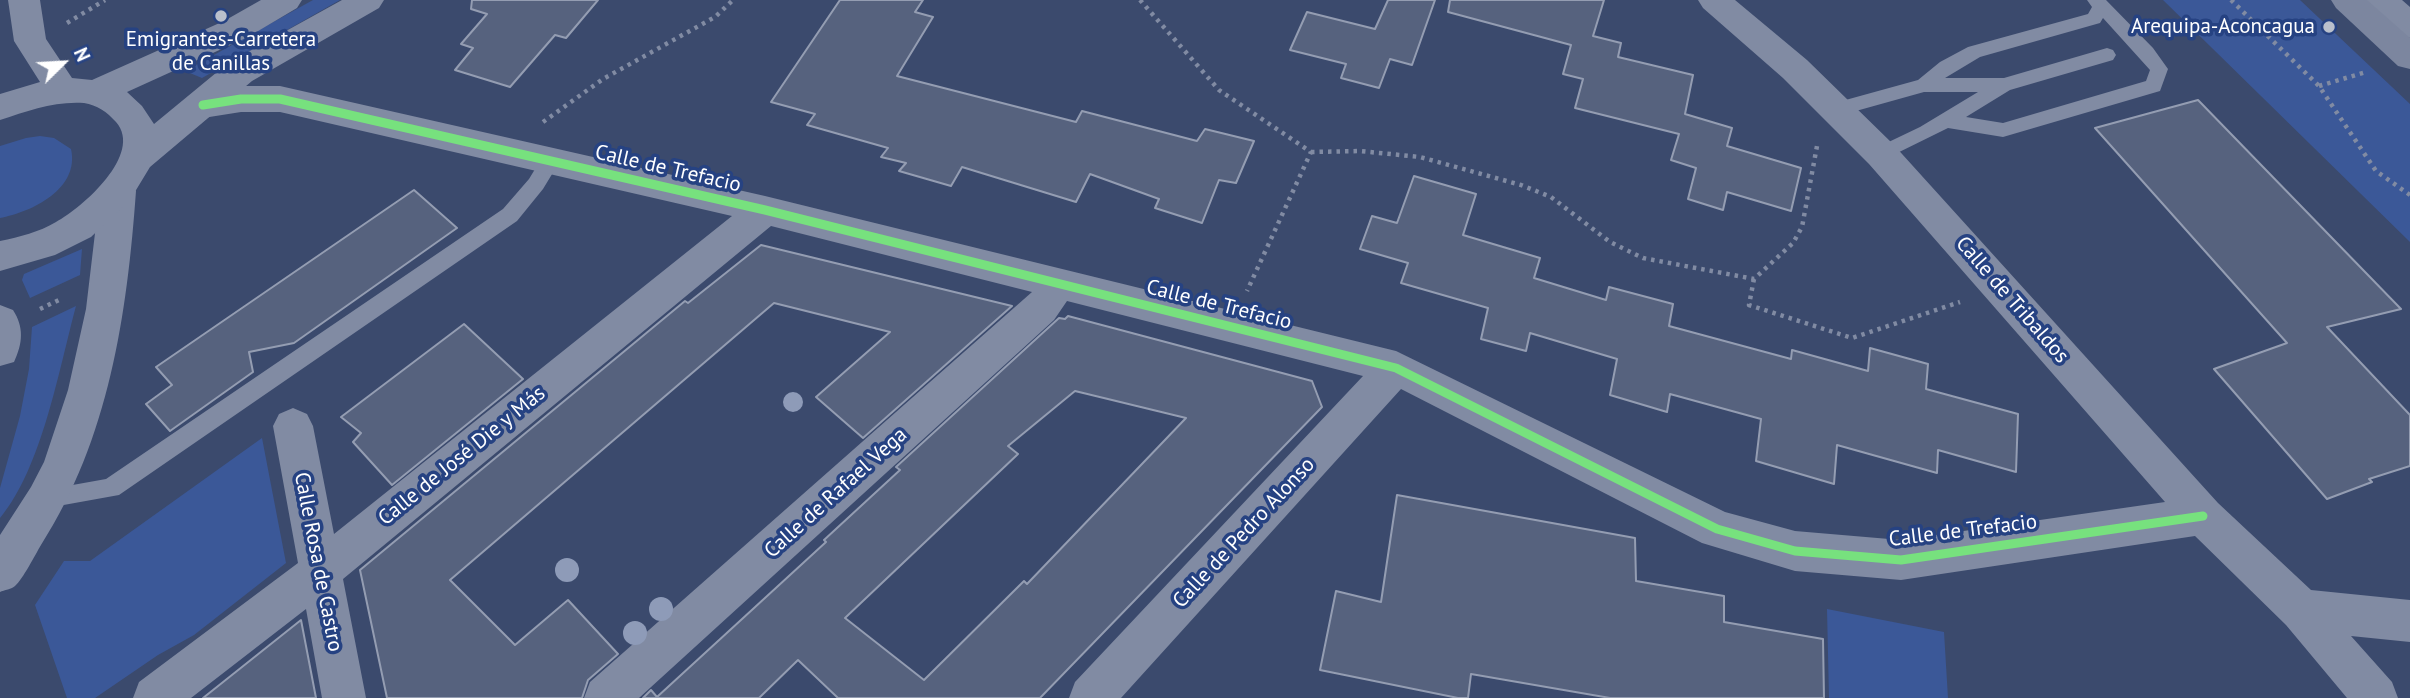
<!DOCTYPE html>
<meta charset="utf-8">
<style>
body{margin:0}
#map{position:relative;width:2410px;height:698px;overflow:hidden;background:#3b4a6d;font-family:"PT Sans",sans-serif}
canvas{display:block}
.north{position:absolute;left:28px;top:28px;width:70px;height:70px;-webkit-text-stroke:5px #264282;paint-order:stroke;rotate:66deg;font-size:19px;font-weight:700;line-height:28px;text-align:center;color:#fff}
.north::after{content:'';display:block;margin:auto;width:24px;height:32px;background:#fff;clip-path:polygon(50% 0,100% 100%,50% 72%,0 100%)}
</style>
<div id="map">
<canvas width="2410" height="698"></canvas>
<div class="north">N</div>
</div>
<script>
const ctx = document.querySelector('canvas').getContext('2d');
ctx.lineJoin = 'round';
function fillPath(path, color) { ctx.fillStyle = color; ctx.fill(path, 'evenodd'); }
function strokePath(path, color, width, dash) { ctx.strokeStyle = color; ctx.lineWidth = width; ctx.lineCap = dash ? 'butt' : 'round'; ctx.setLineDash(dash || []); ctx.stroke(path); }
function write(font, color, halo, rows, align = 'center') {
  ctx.font = font + ' "PT Sans",sans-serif'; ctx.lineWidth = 7; ctx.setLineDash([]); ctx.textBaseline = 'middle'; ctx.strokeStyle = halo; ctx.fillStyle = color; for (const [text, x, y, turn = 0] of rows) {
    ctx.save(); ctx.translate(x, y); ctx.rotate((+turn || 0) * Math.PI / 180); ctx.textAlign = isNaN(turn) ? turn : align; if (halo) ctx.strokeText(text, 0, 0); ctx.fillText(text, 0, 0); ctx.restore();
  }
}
fillPath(new Path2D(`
 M313,0h27l-138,78 -17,-7z
 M2163,0h137l110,104v138z
 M40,136l14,2 17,11c9,40 -39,63 -71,69v-72l26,-8z
 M82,249l-2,26 -50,23 -8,-18 2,-6z
 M76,306c-17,63 -34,162 -76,212v-30l20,-72 9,-47 3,-42z
 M262,438l24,125 -92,72 -36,20 -63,43h-28l-32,-93 29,-44h26z
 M1827,609l117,23 4,66h-119z`), '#3b5898');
const building = new Path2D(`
 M472,0h126l-32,38 -11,-3 -45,52 -55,-17 18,-22 -12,-4 26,-30 -16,-5z
 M840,0h83l-8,12 18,5 -36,59 179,46 6,-11 115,30 8,-12 49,12 -18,42 -17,-3 -17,43 -47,-15 4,-9 -69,-25 -14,28 -114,-35 -11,19 -52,-15 7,-8 -25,-6 7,-9 -81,-23 8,-11 -44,-12z
 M1388,0h47l-23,65 -22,-6 -11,29 -38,-10 5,-14 -56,-14 17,-38 68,17z
 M1450,0h154l-11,36 28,7 -3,14 75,18 -8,39 47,14 -5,18 74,22 -10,43 -64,-19 -4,18 -35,-11 8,-31 -25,-8 8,-26 -104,-26 8,-29 -20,-5 8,-29 -123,-33z
 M2198,100l203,209 -74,18 83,88v51l-41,13 3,3 -45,17 -113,-130 73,-26 -192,-215z
 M1414,176l62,18 -13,41 77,23 -6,20 72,22 3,-13 64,17 -4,22 122,33 1,-9 76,21 2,-23 58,16 -2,25 92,25 -2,58 -78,-22 -1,23 -100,-28 -3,39 -78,-23 5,-42 -91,-25 -3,18 -57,-17 7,-36 -87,-26 -4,18 -45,-12 7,-31 -87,-25 7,-20 -48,-14 12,-33 25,7z
 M414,190l43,38 -163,115 -45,9 4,20 -83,59 -24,-27 26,-19 -16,-18z
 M761,245l251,61 -149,132 -47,-41 74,-65 -116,-29 -324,277 65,65 53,-45 50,54 -30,26 -6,18h-195l-27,-128 325,-269 3,2z
 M1068,316l244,65 10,26 -282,291h-202l-40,-38 -39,38h-116l8,-8 6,7 169,-155 -2,-2 76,-70 -4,-3 163,-149 6,1zM1075,391l111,27 -159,166 -3,-3 -100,99 -79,-62 173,-164 -10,-8z
 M464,324l59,55 -131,106 -39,-43 8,-9 -20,-16z
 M1397,495l238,43 1,43 88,15v26l99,17 1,59h-214l-139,-24 -3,24h-10l-138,-28 16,-79 45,11z
 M301,620l15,78h-113z`);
fillPath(building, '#56627e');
strokePath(building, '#949db2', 2);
strokePath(new Path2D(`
 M1140,0l79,90 92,62 -64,139
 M2231,0l88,86 57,85 34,24
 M67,23l38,-23
 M2319,86l47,-14
 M543,122l60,-43 112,-62 18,-17
 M1311,152l49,-1 60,6 101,28 30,12 59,45 33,16 111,21 39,-36 9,-16 15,-81
 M1754,279l-5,26 103,33 108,-36
 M40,309l23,-11`), '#818ba3', 4.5, [3.5, 5]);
fillPath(new Path2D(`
 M2087,0h19l47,48 15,21 -8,22 -157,46 -55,-9 -67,33 -7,-2 -3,-5 3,-5 46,-22 58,-35h-54l-86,24 -7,-2 -2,-5 2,-5 87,-24 22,-18 28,-15 120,-33 4,-7zM2103,18l47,52 -4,11 -143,42 -37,-6 44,-27 103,-30 3,-5 -3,-5 -6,-2 -103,30h-59l35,-21 120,-34z
 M550,154l7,2 3,5 -17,28 -26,32 -398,274 -72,13 -8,-3 -3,-7 3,-7 67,-12 397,-270 26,-30 14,-23z`), '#818ba3');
fillPath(new Path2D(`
 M1698,0h37l72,60 86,84 325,359 93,87 99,10v42l-59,-6 41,46 6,16h-51l-61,-73 -91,-89 -294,44 -106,-9 -93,-28 -301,-154 -280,309h-52l6,-16 288,-306 -296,-75 -13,19 -415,378h-55l6,-16 442,-390 -261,-66 -428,353 23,119h-44l-16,-89 -115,89h-58l6,-16 159,-119 -25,-137 6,-12 14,-6 14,6 6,12 21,108 398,-318 -452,-104h-39l-38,6 -12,-4 -5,-9 5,-9 50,-10h39l485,110 631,155 329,161 70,19 106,9 264,-38 -296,-338 -86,-86 -80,-70z
 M2366,0h36l8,7v31c-17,-5 -35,-22 -44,-38z
 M118,177l13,4 5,10c-9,124 -27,248 -95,354 -6,10 -18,34 -26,41 -3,3 -11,4 -15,6v-57l31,-48 13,-25 24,-72 18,-81 14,-118 5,-10z
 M0,305l13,5c11,17 10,33 1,52l-14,4z`), '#818ba3');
fillPath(new Path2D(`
 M8,0h32l6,39 26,39 20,2 132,-59 37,-21h41l-5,8 -49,29 -121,55 15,14 12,18 74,-61 114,-63h42l-5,8 -127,73 -102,86 -20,33 -39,37 -36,18 -55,16v-30c20,-4 39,-9 56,-19 26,-14 88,-68 60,-100 -9,-10 -19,-17 -32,-19 -30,-2 -56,8 -84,17v-26l40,-12 -26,-41z`), '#818ba3');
fillPath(new Path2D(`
 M2331,0h36l43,38v31l-12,-3 -62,-58z`), '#7c869f');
strokePath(new Path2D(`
 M203,105l38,-6h39l485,111 631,158 321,161 78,22 106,9 302,-44`), '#77e17e', 9);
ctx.fillStyle = '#8e9bb8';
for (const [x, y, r] of [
 [793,402,10],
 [567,570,12],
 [661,609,12],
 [635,633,12]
]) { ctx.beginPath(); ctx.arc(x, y, r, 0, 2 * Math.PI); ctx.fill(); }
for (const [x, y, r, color] of [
 [221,16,7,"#bac0cc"],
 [2329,27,7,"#bac0cc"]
]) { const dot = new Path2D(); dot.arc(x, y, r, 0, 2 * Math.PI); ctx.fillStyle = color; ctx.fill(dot); strokePath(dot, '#264282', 2.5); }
write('21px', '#fff', '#264282', [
 ["Arequipa-Aconcagua",2315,27],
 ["Emigrantes-Carretera",221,40,"center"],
 ["de Canillas",221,64,"center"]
], 'right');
write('21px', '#fff', '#264282', [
 ["Calle de Trefacio",668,169,13],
 ["Calle de Tribaldos",2012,300,49],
 ["Calle de Trefacio",1219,305,14],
 ["Calle de José Die y Más",462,456,-39],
 ["Calle de Rafael Vega",836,493,-42],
 ["Calle de Trefacio",1963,531,-7],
 ["Calle de Pedro Alonso",1244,533,-47],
 ["Calle Rosa de Castro",318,562,79]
]);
</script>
